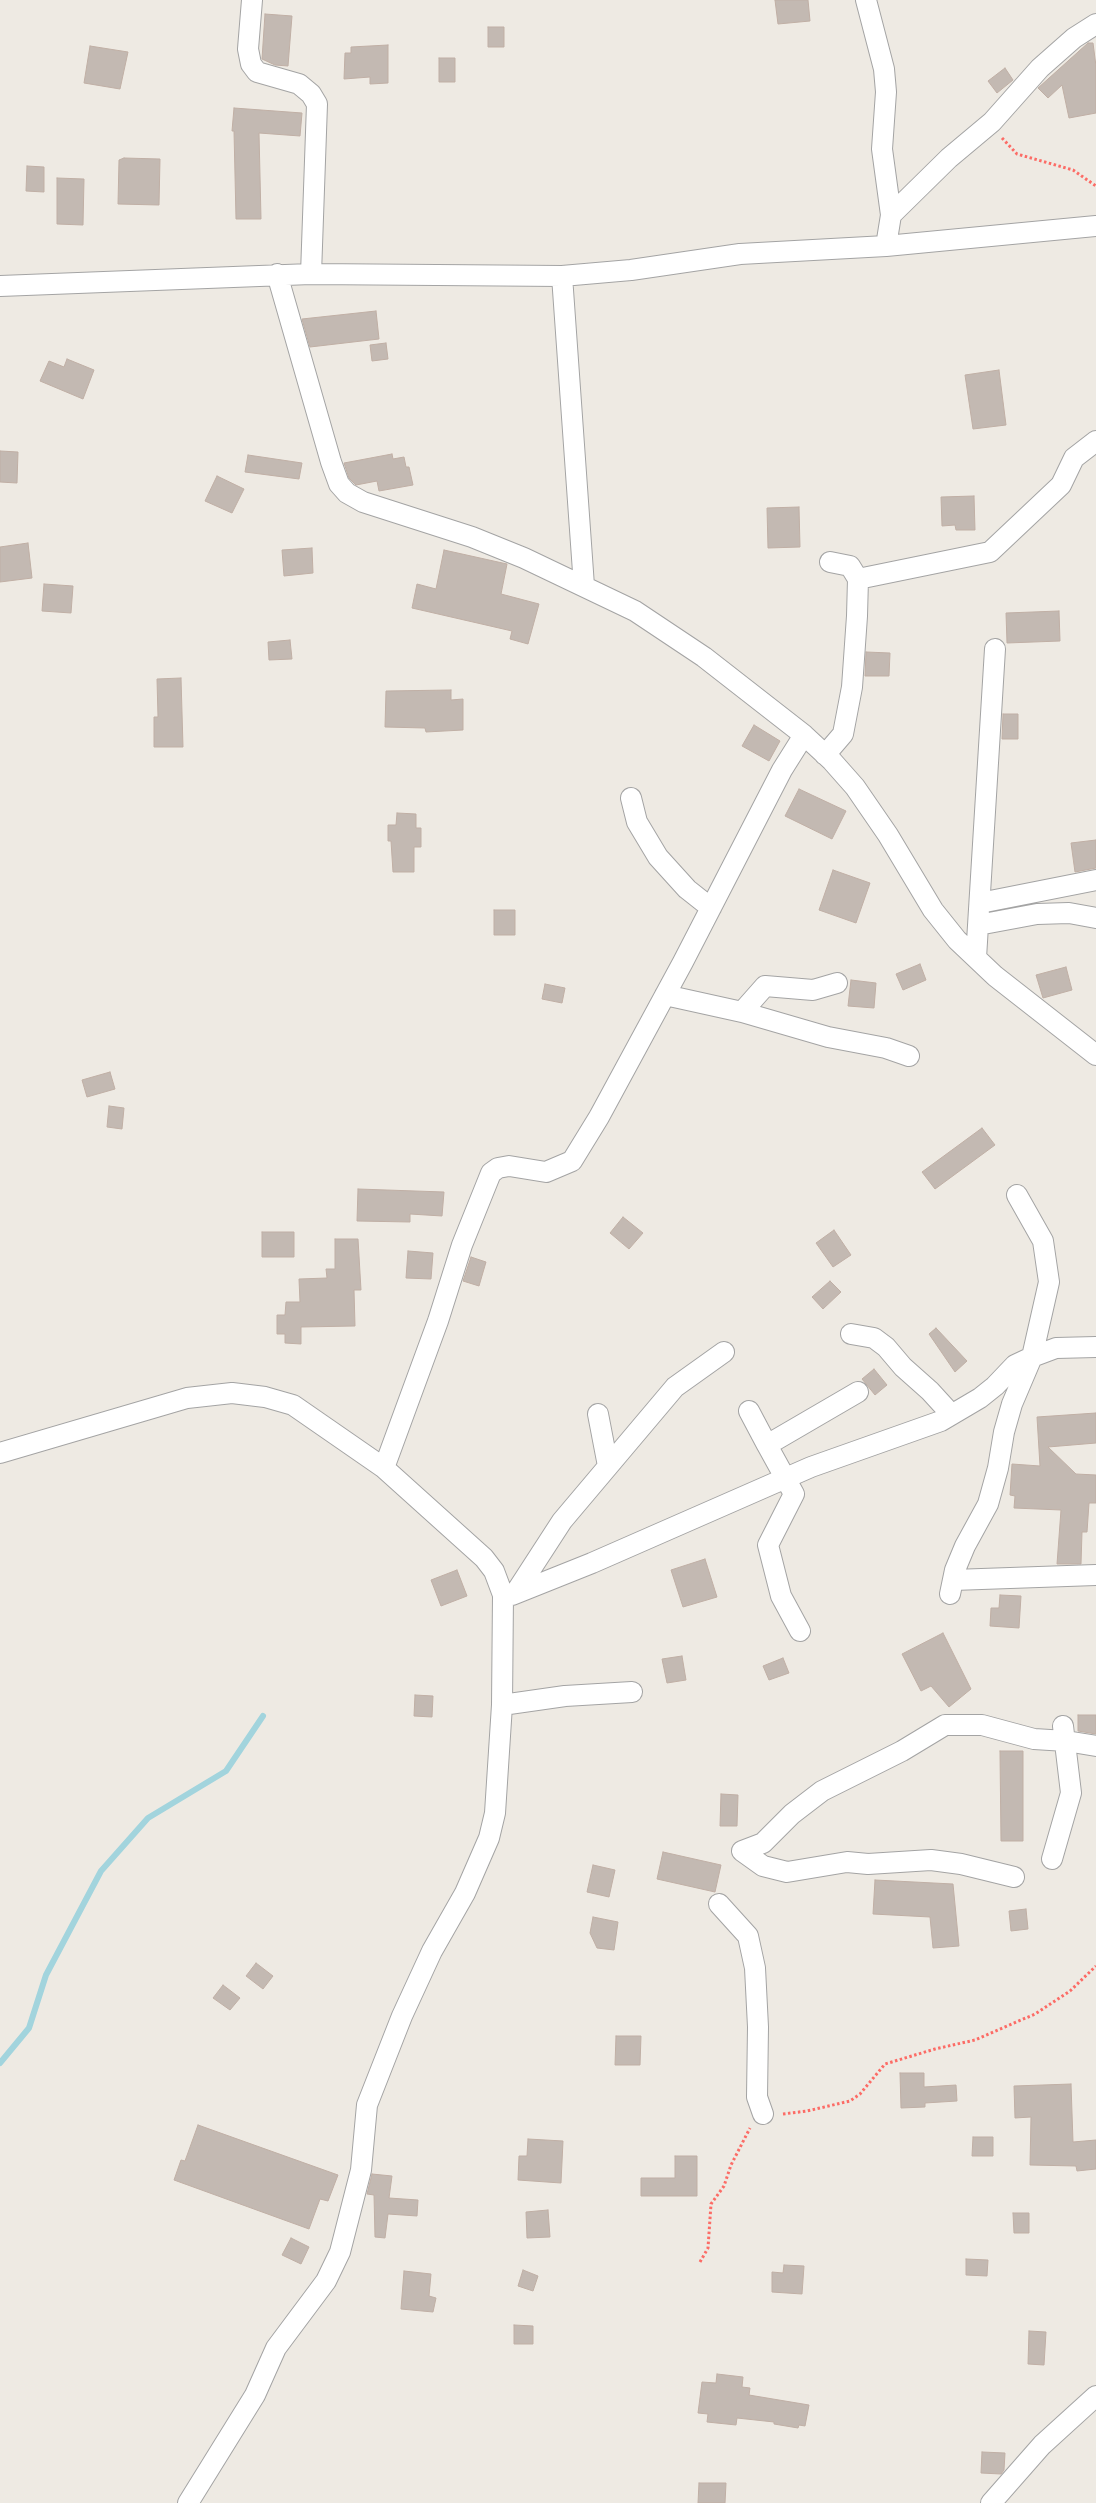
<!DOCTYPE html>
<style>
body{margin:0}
canvas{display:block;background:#eeeae3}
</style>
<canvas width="1096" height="2503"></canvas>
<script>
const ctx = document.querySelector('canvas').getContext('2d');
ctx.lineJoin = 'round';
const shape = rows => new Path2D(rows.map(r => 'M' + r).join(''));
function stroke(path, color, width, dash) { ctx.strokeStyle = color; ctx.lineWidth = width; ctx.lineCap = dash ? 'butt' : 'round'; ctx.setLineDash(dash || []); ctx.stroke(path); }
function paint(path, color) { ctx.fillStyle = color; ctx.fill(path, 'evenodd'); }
stroke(shape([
 [0,2063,29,2028,46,1975,101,1871,148,1818,226,1771,263,1716]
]), '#a2d4dd', 6);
const building = shape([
 [775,0,808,0,810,21,778,24,775,0],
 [265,14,292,16,288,66,275,65,262,59,265,14],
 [488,27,504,27,504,47,488,47,488,27],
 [1088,43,1093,43,1096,66,1096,113,1069,118,1062,85,1048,98,1038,88,1088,43],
 [388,45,388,83,370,84,370,77,344,79,345,53,351,53,351,47,388,45],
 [90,46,128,52,120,89,84,83,90,46],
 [439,58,455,58,455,82,439,82,439,58],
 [1005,68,1013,80,997,93,988,81,1005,68],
 [234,108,302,113,300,136,259,133,261,219,236,219,234,131,232,131,234,108],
 [124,158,160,159,159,205,118,204,119,160,124,158],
 [27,166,44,167,44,192,26,191,27,166],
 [57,178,84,179,83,225,57,224,57,178],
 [376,311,379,339,310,347,302,319,376,311],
 [386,343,388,359,372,361,370,345,386,343],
 [67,359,94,370,83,399,40,381,49,361,64,367,67,359],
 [999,370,1006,425,973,429,965,375,999,370],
 [0,451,18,452,17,483,0,482,0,451],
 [392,454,393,459,404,457,406,467,409,467,413,485,379,491,377,481,356,485,349,478,344,463,392,454],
 [248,455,302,463,299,479,245,472,248,455],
 [217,476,244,489,232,513,205,501,217,476],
 [974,496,975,530,956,530,955,525,942,526,941,497,974,496],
 [799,507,800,547,768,548,767,508,799,507],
 [28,543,32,578,0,582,0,547,28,543],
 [312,548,313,573,284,576,282,550,312,548],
 [444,550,507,564,501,594,539,604,528,644,510,639,512,631,412,608,417,584,436,589,444,550],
 [44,584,73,586,71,613,42,611,44,584],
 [1059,611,1060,641,1007,643,1006,613,1059,611],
 [290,640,292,659,269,660,268,642,290,640],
 [866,652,890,653,889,676,865,676,866,652],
 [181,678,183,747,154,747,154,717,158,717,157,679,181,678],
 [451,690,451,700,463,699,463,730,426,732,425,728,385,727,386,691,451,690],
 [1003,714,1018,714,1018,739,1002,739,1003,714],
 [754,725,780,741,769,761,742,746,754,725],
 [799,789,846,811,832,839,785,816,799,789],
 [397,813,416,814,416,828,421,828,421,847,414,847,414,872,393,872,391,841,388,841,388,825,396,825,397,813],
 [1096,840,1096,868,1075,872,1071,843,1096,840],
 [833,870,870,883,856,923,819,910,833,870],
 [494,910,515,910,515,935,494,935,494,910],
 [920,964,926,980,903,990,896,974,920,964],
 [1066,967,1072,990,1043,998,1036,975,1066,967],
 [851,980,876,983,874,1008,848,1006,851,980],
 [545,984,565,988,562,1003,542,999,545,984],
 [110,1072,115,1089,87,1097,82,1080,110,1072],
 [109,1106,124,1108,122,1129,107,1127,109,1106],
 [982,1128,995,1145,935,1189,922,1172,982,1128],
 [358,1189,444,1192,442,1216,410,1214,410,1222,357,1221,358,1189],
 [623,1217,643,1233,629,1249,610,1233,623,1217],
 [834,1230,851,1255,833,1267,816,1243,834,1230],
 [262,1232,294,1232,294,1257,262,1257,262,1232],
 [335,1239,358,1239,361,1290,354,1290,355,1326,301,1327,301,1344,285,1343,285,1334,277,1334,277,1315,285,1315,286,1302,300,1302,299,1279,327,1278,326,1269,335,1269,335,1239],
 [408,1251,433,1253,431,1279,406,1278,408,1251],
 [471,1257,486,1262,479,1286,463,1281,471,1257],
 [830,1281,841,1292,823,1309,812,1297,830,1281],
 [936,1328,967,1361,955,1372,929,1334,936,1328],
 [874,1369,887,1385,875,1395,862,1379,874,1369],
 [1096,1413,1096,1443,1048,1447,1076,1474,1096,1475,1096,1503,1089,1503,1087,1532,1082,1532,1081,1564,1057,1564,1061,1510,1014,1508,1015,1496,1010,1495,1012,1464,1040,1466,1037,1417,1096,1413],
 [705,1559,717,1597,683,1607,671,1570,705,1559],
 [457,1570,467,1596,441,1606,431,1580,457,1570],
 [1000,1595,1021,1596,1019,1628,990,1626,991,1608,999,1608,1000,1595],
 [943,1633,971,1689,949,1707,931,1686,921,1691,902,1654,943,1633],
 [682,1656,686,1680,667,1683,662,1659,682,1656],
 [783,1658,789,1673,769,1680,763,1666,783,1658],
 [415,1695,433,1696,432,1717,414,1716,415,1695],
 [1078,1715,1096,1715,1096,1734,1078,1731,1078,1715],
 [1000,1751,1023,1751,1023,1841,1001,1841,1000,1751],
 [721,1794,738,1795,737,1826,720,1826,721,1794],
 [663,1852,721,1865,715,1892,657,1879,663,1852],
 [593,1865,615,1870,609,1897,587,1892,593,1865],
 [875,1880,953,1884,959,1946,933,1948,930,1917,873,1914,875,1880],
 [1026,1909,1028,1929,1011,1931,1009,1911,1026,1909],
 [593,1917,618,1922,614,1950,597,1948,590,1933,593,1917],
 [256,1963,273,1976,263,1989,246,1976,256,1963],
 [223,1985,240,1998,230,2010,213,1998,223,1985],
 [616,2036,641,2036,640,2065,615,2065,616,2036],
 [900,2073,924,2073,924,2087,956,2085,957,2101,925,2103,925,2107,901,2108,900,2073],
 [1071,2084,1073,2142,1096,2140,1096,2169,1077,2171,1076,2166,1030,2165,1031,2117,1015,2118,1014,2086,1071,2084],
 [198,2125,338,2175,328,2201,320,2199,309,2229,174,2180,181,2160,185,2161,198,2125],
 [973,2137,993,2137,993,2156,972,2156,973,2137],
 [528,2139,563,2141,561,2183,518,2180,519,2156,527,2156,528,2139],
 [675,2156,697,2156,697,2196,641,2196,641,2178,675,2178,675,2156],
 [372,2174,392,2176,389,2198,418,2200,417,2216,388,2214,385,2238,375,2237,374,2195,367,2194,372,2174],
 [548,2210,550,2237,527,2238,526,2212,548,2210],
 [1013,2213,1029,2213,1029,2233,1014,2233,1013,2213],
 [291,2238,309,2247,301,2264,282,2255,291,2238],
 [966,2259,988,2260,987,2276,966,2275,966,2259],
 [784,2265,804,2266,802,2294,772,2292,772,2272,783,2273,784,2265],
 [523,2270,538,2276,533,2291,518,2286,523,2270],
 [404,2271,431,2274,429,2296,436,2298,433,2312,401,2309,404,2271],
 [514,2325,533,2326,533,2344,514,2344,514,2325],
 [1029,2331,1046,2332,1044,2365,1028,2364,1029,2331],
 [717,2374,743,2377,742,2387,750,2388,749,2395,809,2405,805,2426,799,2425,798,2428,774,2424,774,2422,737,2418,736,2425,707,2422,708,2414,698,2413,702,2382,716,2383,717,2374],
 [982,2452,1005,2453,1004,2470,1001,2474,981,2473,982,2452],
 [699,2483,726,2483,725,2503,698,2503,699,2483]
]);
paint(building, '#c3b9b2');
stroke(building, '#c0afa5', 1);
const minor = shape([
 [252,0,248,49,251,64,257,72,299,84,311,94,317,104,311,274],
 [866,0,884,69,886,92,882,149,891,215,886,246],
 [891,215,949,158,992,122,1040,68,1074,38,1096,24],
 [277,274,331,462,339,484,347,493,363,502,472,537,524,558,635,611,704,657,804,735,832,761,855,787,888,835,933,910,957,940,995,976,1096,1055],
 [562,276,584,586],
 [0,286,311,274,562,276,631,270,740,254,886,246,1096,226],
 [858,579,990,552,1061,485,1074,458,1096,441],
 [825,755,843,734,852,687,857,616,858,579,850,566,830,562],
 [631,798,637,822,658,857,687,889,711,908],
 [980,903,1096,880],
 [978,925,1037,914,1069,913,1096,918],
 [976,958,995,649],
 [665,995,742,1012,765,986,813,990,837,983],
 [742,1012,828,1037,886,1048,909,1056],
 [851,1334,874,1338,886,1347,903,1367,930,1391,951,1414],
 [749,1411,767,1445],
 [598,1414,608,1466],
 [0,1453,187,1398,232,1393,265,1397,293,1405,384,1468,484,1558,494,1571,503,1595,502,1705,495,1813,489,1838,465,1893,432,1951,402,2016,367,2105,361,2170,340,2252,326,2281,276,2348,255,2395,188,2503],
 [384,1468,438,1321,462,1245,491,1173,498,1168,509,1166,546,1172,572,1161,599,1117,683,962,782,770,804,735],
 [953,1580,1096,1575],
 [516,1592,562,1521,675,1387,724,1352],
 [950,1594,955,1570,965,1546,988,1504,998,1468,1004,1432,1012,1404,1032,1357,1049,1282,1043,1241,1017,1195],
 [503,1595,512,1595,592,1563,811,1467,941,1421,980,1398,995,1386,1015,1365,1032,1357,1056,1348,1096,1347],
 [800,1631,781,1596,768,1545,794,1494,767,1445,858,1392],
 [502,1705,565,1696,632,1692],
 [1052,1859,1071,1793,1063,1726],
 [1014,1877,961,1864,931,1860,868,1864,847,1862,787,1872,763,1866,742,1851,763,1843,792,1814,822,1791,902,1751,945,1725,982,1725,1034,1739,1066,1741,1096,1746],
 [719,1904,748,1936,755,1968,758,2027,757,2097,763,2114],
 [991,2503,1042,2445,1096,2396]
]);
stroke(minor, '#a4a4a4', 22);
stroke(shape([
 [1002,138,1017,154,1073,170,1096,186],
 [783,2114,807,2111,850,2101,860,2094,885,2064,935,2049,975,2040,1035,2014,1070,1991,1096,1966],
 [700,2262,708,2248,711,2204,724,2186,731,2165,750,2128]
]), '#fc6c66', 3, [2.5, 2.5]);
stroke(minor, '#fff', 20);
</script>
